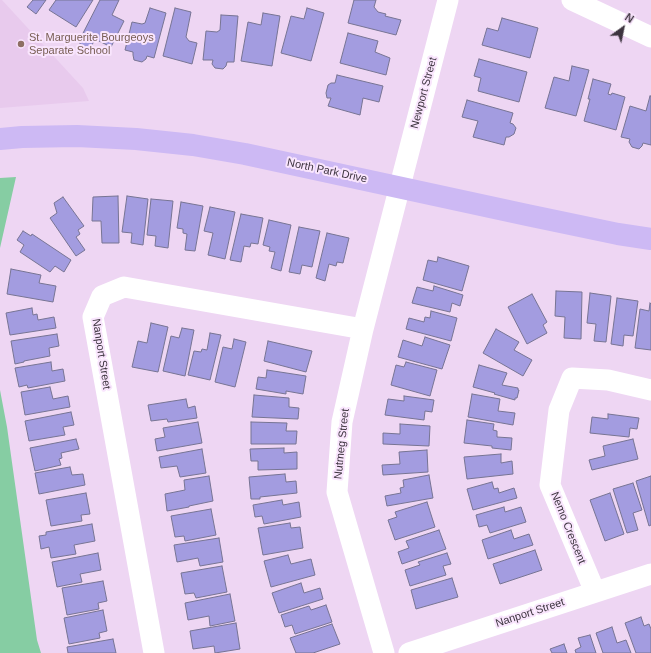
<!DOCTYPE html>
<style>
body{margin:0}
#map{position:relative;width:651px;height:653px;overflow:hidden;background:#eed6f3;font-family:Arial,sans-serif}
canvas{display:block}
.north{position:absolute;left:603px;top:8px;width:40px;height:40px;-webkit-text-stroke:3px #f9e5fd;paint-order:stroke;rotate:33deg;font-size:11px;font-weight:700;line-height:16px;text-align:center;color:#3d343f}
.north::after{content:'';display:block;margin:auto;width:14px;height:18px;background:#3d343f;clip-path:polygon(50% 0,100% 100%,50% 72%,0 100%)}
</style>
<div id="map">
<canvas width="651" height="653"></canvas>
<div class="north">N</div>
</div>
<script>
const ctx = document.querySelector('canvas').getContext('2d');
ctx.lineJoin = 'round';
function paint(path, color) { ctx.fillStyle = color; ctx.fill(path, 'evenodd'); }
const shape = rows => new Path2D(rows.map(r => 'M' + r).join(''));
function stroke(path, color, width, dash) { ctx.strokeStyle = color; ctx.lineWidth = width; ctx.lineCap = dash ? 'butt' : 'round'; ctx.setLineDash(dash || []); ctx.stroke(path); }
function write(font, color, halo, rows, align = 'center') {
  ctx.font = font + ' Arial,sans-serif'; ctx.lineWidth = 4; ctx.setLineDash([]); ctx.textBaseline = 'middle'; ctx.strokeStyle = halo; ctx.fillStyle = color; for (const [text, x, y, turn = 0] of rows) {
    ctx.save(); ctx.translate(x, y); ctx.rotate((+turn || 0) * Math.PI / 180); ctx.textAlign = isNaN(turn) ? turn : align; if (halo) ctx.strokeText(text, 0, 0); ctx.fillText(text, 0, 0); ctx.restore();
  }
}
paint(shape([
 [0,0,2,0,83,88,89,101,0,108]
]), '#e8caed');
paint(shape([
 [16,177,0,248,0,178],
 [0,390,7,427,37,640,41,653,0,653]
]), '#86cda3');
const building = shape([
 [33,0,46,0,36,14,27,7,33,0],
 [56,0,93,0,76,27,49,10,56,0],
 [100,0,119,0,112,15,124,21,111,47,95,39,91,47,86,49,81,46,79,41,100,0],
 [354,0,376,0,374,7,378,12,386,14,385,16,401,20,396,35,348,23,354,0],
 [150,8,166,13,154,58,147,56,146,59,142,62,134,60,133,55,133,52,125,50,132,22,142,24,145,23,150,8],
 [175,8,191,12,186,37,189,41,197,43,192,64,163,56,175,8],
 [307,8,324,13,311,61,281,53,291,16,304,19,307,8],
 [263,13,280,16,272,66,241,61,248,22,261,25,263,13],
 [221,15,238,16,234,62,227,62,226,66,223,69,215,68,212,64,213,60,203,60,206,31,217,32,220,30,221,15],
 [502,18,538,28,530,58,482,45,487,28,498,31,502,18],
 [348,33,378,41,375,52,390,58,386,75,340,63,348,33],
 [479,59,527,72,519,102,478,91,481,78,474,76,479,59],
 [572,66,589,70,576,116,545,108,554,77,569,81,572,66],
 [337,75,383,86,379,102,363,98,360,115,328,106,331,98,327,98,326,93,328,85,331,83,335,83,337,75],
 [593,79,611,84,608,94,611,95,612,93,625,97,616,130,584,121,590,99,588,99,593,79],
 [650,96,651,96,651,145,643,143,642,146,639,149,632,147,629,142,630,139,621,137,630,106,646,111,650,96],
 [467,100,513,113,510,123,513,124,516,128,514,134,509,137,506,137,504,145,473,137,478,121,462,117,467,100],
 [118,196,119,243,102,243,101,221,92,221,93,197,118,196],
 [127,196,148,199,143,245,131,243,132,233,122,232,127,196],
 [63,197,84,226,78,230,80,234,76,237,85,250,76,256,50,218,57,213,54,203,63,197],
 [151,199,173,201,168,248,155,246,156,236,147,235,151,199],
 [181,202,203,206,195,251,185,250,187,234,183,233,183,229,177,228,181,202],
 [210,207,235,212,225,259,208,255,213,233,204,231,210,207],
 [241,214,263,218,258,244,251,243,250,247,244,246,241,262,230,260,241,214],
 [269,220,291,225,281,271,271,268,275,252,269,251,270,247,263,245,269,220],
 [299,227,320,231,312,267,302,265,300,274,289,272,299,227],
 [23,231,31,236,32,234,71,260,64,272,55,266,50,272,20,252,24,245,17,240,23,231],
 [327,233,349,238,343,263,337,262,336,266,329,264,325,281,316,278,327,233],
 [438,257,469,266,462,291,423,280,428,260,437,262,438,257],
 [11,269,41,275,39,283,56,286,53,302,7,294,11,269],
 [434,286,463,295,460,306,452,303,450,312,412,303,417,287,433,291,434,286],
 [556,291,582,292,581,339,564,338,565,317,555,316,556,291],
 [590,293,611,296,606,342,594,341,596,324,587,323,590,293],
 [532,294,547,322,543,325,547,333,527,344,508,307,532,294],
 [617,298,638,301,633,336,624,335,623,346,611,344,617,298],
 [650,303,651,304,651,350,635,348,640,309,649,311,650,303],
 [32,308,33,315,37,314,38,320,54,317,56,328,10,335,6,313,32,308],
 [431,311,457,318,451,341,406,329,409,318,424,322,425,317,430,318,431,311],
 [151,323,168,327,158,372,132,367,138,341,147,343,151,323],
 [182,328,194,330,185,376,163,371,171,336,179,338,182,328],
 [496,329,519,342,514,350,532,360,523,376,483,353,496,329],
 [210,333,221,335,210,380,188,375,194,351,201,352,202,349,207,350,210,333],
 [57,334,59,346,49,348,50,356,24,361,24,362,15,364,11,341,57,334],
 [425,337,450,345,442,369,398,357,403,340,422,346,425,337],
 [234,339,246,342,235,387,215,382,223,347,232,349,234,339],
 [268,341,312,351,306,372,264,361,268,341],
 [51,362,52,371,63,369,65,381,28,388,27,385,19,387,15,368,51,362],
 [406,362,437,370,430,396,391,385,396,365,404,367,406,362],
 [479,365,507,373,502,385,518,388,518,390,519,390,517,398,515,398,515,400,494,394,495,393,473,387,479,365],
 [267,370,306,376,303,394,286,391,286,394,256,389,258,377,266,378,267,370],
 [50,387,53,399,68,396,70,407,25,415,21,392,50,387],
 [472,394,500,399,498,411,515,413,513,425,468,417,472,394],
 [254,395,289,398,289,407,299,408,298,419,252,417,254,395],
 [404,396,434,400,432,412,425,411,424,420,385,415,388,399,404,401,404,396],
 [186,399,188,408,195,406,197,418,168,422,167,419,151,421,148,405,186,399],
 [71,412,74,425,63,427,65,435,29,441,25,421,71,412],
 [608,414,639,418,637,429,630,428,629,437,590,433,592,417,608,419,608,414],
 [467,420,494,424,493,430,497,431,497,437,512,438,511,450,492,448,492,446,464,443,467,420],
 [198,422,202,443,157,451,155,439,165,437,163,428,198,422],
 [251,422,287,423,286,431,297,431,296,444,251,444,251,422],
 [400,424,430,426,429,446,383,444,383,433,400,434,400,424],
 [76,439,79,449,61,453,62,458,59,459,61,465,35,471,30,448,76,439],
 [633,439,638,459,592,470,589,460,605,456,603,446,633,439],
 [284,448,284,453,297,452,297,469,258,470,258,461,251,461,250,449,284,448],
 [202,449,206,473,180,477,177,466,161,468,159,457,202,449],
 [427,450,428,472,383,475,382,465,400,464,399,452,427,450],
 [501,454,501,463,512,461,513,474,467,479,464,457,501,454],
 [70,467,72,475,83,474,85,485,39,494,35,473,70,467],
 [285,474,286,482,296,481,297,493,260,497,260,499,251,499,249,477,285,474],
 [429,475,433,498,387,506,385,496,401,493,400,488,404,487,403,480,429,475],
 [209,476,213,501,189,506,189,507,167,511,165,494,185,490,184,480,209,476],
 [651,476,651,525,649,526,636,481,651,476],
 [492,482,494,489,498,488,499,493,514,488,517,498,473,510,467,489,492,482],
 [633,483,642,510,633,513,638,530,627,533,613,489,633,483],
 [86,493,90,514,81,515,82,521,51,526,46,500,86,493],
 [610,493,624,534,605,541,590,500,610,493],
 [282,500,283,505,299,502,301,517,264,524,262,516,255,517,253,505,282,500],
 [427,502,435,527,395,540,388,520,397,517,395,512,427,502],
 [504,507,505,512,521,507,526,522,490,533,487,525,479,527,476,515,504,507],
 [211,509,216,535,185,541,184,536,175,537,171,516,211,509],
 [290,523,291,528,300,527,303,548,263,555,258,528,290,523],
 [92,524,95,541,74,545,76,554,51,558,49,547,41,549,39,536,46,535,46,532,92,524],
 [439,530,446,549,402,564,398,552,409,548,406,541,439,530],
 [511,530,514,539,529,534,533,545,488,559,482,540,511,530],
 [219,538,223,562,200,566,198,558,177,562,174,545,219,538],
 [535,550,542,570,500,584,493,564,535,550],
 [98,553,101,570,80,574,82,582,57,587,52,562,98,553],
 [447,553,451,564,443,566,446,575,410,586,405,570,420,565,418,562,447,553],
 [288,555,291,564,311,559,315,575,271,587,264,561,288,555],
 [222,566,227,592,196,598,194,593,185,594,181,573,222,566],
 [452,578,458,597,416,609,411,590,452,578],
 [103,581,107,601,98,603,99,609,67,615,62,588,103,581],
 [301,583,304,593,320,588,323,599,279,613,272,593,301,583],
 [230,594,235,621,210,626,209,616,188,620,185,603,230,594],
 [326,605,332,622,295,634,292,625,285,627,281,615,309,606,311,610,326,605],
 [103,610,107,631,99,633,100,638,69,644,64,618,103,610],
 [641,617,644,626,649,624,651,629,651,653,636,653,625,623,641,617],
 [236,623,240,649,215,653,214,646,193,649,190,631,236,623],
 [332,624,340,644,313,653,296,653,290,638,332,624],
 [612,627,617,643,626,640,631,653,603,653,596,633,612,627],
 [590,635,596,653,576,653,575,650,581,647,578,638,590,635],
 [113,639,116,653,68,653,67,647,113,639],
 [564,644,567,653,552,653,550,649,564,644]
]);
paint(building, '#a39ce0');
stroke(building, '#777493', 1);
stroke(shape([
 [572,0,651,37],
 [595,592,550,485,559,410,572,378,608,380,651,390],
 [154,653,93,317,102,296,124,287,363,329],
 [384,653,337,492,342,422,363,329,448,0],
 [409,653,651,574]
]), '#fff', 21);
stroke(shape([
 [0,139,22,137,77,136,136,139,193,145,245,154,527,215,618,234,651,239]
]), '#cdb9f4', 22);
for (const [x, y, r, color] of [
 [21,44,4,"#8d6e63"]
]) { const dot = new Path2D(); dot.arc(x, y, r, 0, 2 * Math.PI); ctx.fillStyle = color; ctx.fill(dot); stroke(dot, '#f9e5fd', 1.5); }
write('11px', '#785e54', '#f9e5fd', [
 ["St. Marguerite Bourgeoys",29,38],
 ["Separate School",29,51]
], 'left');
write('11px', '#3d343f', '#f9e5fd', [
 ["Newport Street",424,93,-75],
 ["North Park Drive",327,171,12],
 ["Nanport Street",101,354,81],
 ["Nutmeg Street",342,444,-84],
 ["Nemo Crescent",568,528,68],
 ["Nanport Street",530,613,-18]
]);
</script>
